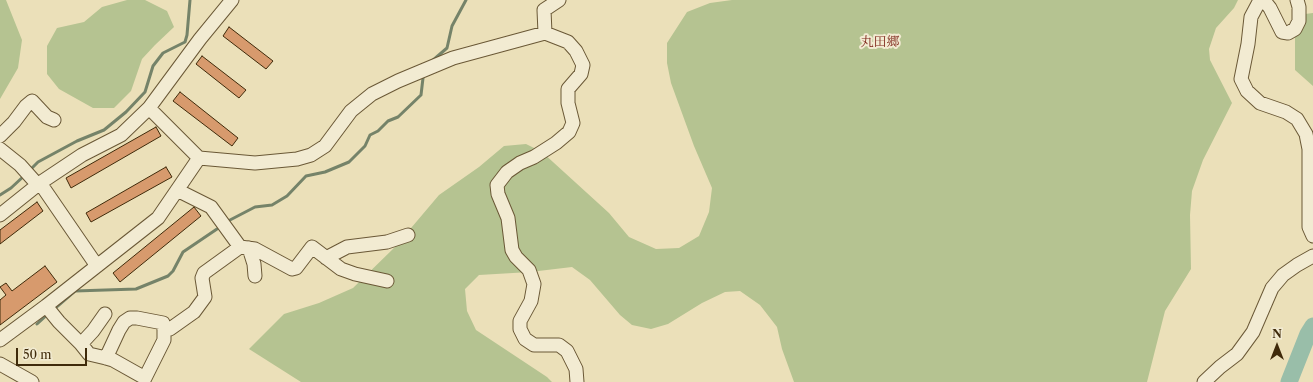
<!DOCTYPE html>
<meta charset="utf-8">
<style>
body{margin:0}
#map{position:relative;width:1313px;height:382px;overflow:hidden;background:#ebe0b9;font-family:"Libre Caslon Text",serif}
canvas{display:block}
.north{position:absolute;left:1257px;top:326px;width:40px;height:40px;-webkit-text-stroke:3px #f2ebd2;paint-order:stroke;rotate:0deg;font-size:11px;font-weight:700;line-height:16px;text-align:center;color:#3f2a0a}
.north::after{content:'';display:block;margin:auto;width:14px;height:18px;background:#3f2a0a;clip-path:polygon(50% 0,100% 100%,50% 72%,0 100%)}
.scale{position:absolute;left:16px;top:348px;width:71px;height:18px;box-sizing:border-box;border:2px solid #3f2a0a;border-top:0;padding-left:5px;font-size:12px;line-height:14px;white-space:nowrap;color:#3f2a0a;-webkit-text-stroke:3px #f2ebd2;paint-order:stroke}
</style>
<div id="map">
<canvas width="1313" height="382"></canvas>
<div class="north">N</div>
<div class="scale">50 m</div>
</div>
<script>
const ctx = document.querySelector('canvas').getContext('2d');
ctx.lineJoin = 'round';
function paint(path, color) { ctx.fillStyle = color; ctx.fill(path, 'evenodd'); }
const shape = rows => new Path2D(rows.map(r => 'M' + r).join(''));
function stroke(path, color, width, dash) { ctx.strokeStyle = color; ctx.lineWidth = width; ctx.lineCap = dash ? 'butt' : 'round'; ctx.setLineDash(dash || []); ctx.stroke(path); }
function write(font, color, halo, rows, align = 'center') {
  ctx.font = font + ' "Libre Caslon Text","Noto Serif JP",serif'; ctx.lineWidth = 4; ctx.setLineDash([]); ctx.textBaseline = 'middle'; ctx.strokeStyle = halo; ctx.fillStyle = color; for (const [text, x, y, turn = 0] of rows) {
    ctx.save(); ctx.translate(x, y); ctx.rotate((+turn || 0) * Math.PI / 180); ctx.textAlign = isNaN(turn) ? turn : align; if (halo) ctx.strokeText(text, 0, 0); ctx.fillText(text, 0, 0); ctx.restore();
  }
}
paint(shape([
 [0,0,6,0,22,40,18,68,0,99],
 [127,0,145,0,167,11,174,27,155,45,142,59,131,91,114,108,93,108,59,89,47,74,47,46,57,28,84,22,102,7],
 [732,0,1238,0,1234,8,1216,28,1209,49,1210,60,1232,103,1203,160,1192,191,1190,215,1191,269,1165,311,1147,382,794,382,782,349,777,327,760,305,740,291,725,292,702,303,668,324,651,329,632,325,620,315,590,280,572,267,530,272,479,275,465,289,467,311,476,330,547,377,552,382,301,382,249,349,284,314,319,303,353,288,395,247,439,195,479,167,504,146,526,144,542,152,609,213,629,237,656,249,679,248,699,236,709,212,712,188,694,146,671,83,667,63,667,43,687,12,710,3],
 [1313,13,1313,86,1295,70,1295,33,1305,14]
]), '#b5c391');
stroke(shape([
 [432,61,447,48,452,26,466,0],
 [29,171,38,162,77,141,104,130,126,112,145,92,153,66,163,53,185,42,187,35,190,0],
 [0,195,11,188,25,175],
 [230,220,255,207,272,205,287,196,306,176,325,172,349,162,365,146,370,135,378,131,388,121,398,117,421,95,423,78],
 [53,310,75,291,136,289,168,276,173,271,183,252,217,229],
 [37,324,49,313]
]), '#758369', 3);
stroke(shape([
 [1289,382,1308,334,1313,326]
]), '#99bea9', 17);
const building = shape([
 [229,27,273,61,266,69,223,36,229,27],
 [202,56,246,90,239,98,196,64,202,56],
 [180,92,238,138,232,146,173,101,180,92],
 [156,127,161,136,71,188,66,178,156,127],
 [166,167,172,177,91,222,86,213,166,167],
 [37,202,43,211,0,244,0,230,37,202],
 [194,207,201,216,120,282,113,273,194,207],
 [45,266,57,282,0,325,0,300,6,295,0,287,6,283,12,291,45,266]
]);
paint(building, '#d79a6d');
stroke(building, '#3f2a0a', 1);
const minor = shape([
 [1297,0,1299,7,1299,21,1295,29,1288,33,1282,32,1270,8,1266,3,1259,2,1251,17,1248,44,1241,79,1247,91,1260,103,1286,112,1297,119,1306,134,1309,149,1309,227,1313,236],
 [545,33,544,10,559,0],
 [149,108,199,158,255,163,297,159,311,155,325,146,351,111,372,94,398,81,453,58,545,33,568,42,576,51,583,65,581,74,568,89,568,103,573,123,569,132,556,143,534,157,520,163,507,172,497,185,498,194,508,218,512,250,516,257,529,270,534,284,531,301,520,321,520,329,525,339,534,345,559,345,567,351,576,369,577,382],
 [0,136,14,122,26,106,32,101,47,117,54,120],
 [0,149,20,165,37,184],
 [40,183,97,266],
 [177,190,211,207,240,247,255,249,292,269,296,268,312,247,341,269,355,274,387,281],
 [0,215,40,183,82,155,121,135,149,108,200,39,232,0],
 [249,248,254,264,255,276],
 [326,258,347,247,387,242,408,235],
 [46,306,59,322,81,344,93,331,105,314],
 [164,330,170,329,194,312,205,297,202,278,204,273,240,247],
 [0,340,46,306,158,218,199,158],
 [81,344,89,354,106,358,113,360,145,378,164,340,164,330,163,323,137,318,130,318,124,322,119,330,106,358],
 [0,364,32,382],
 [1204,382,1220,367,1237,354,1253,332,1272,288,1283,275,1297,265,1313,256]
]);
stroke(minor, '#6a5836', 15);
stroke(minor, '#f2ebd2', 13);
write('13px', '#7a1f14', '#f2ebd2', [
 ["丸田郷",880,42]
]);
</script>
